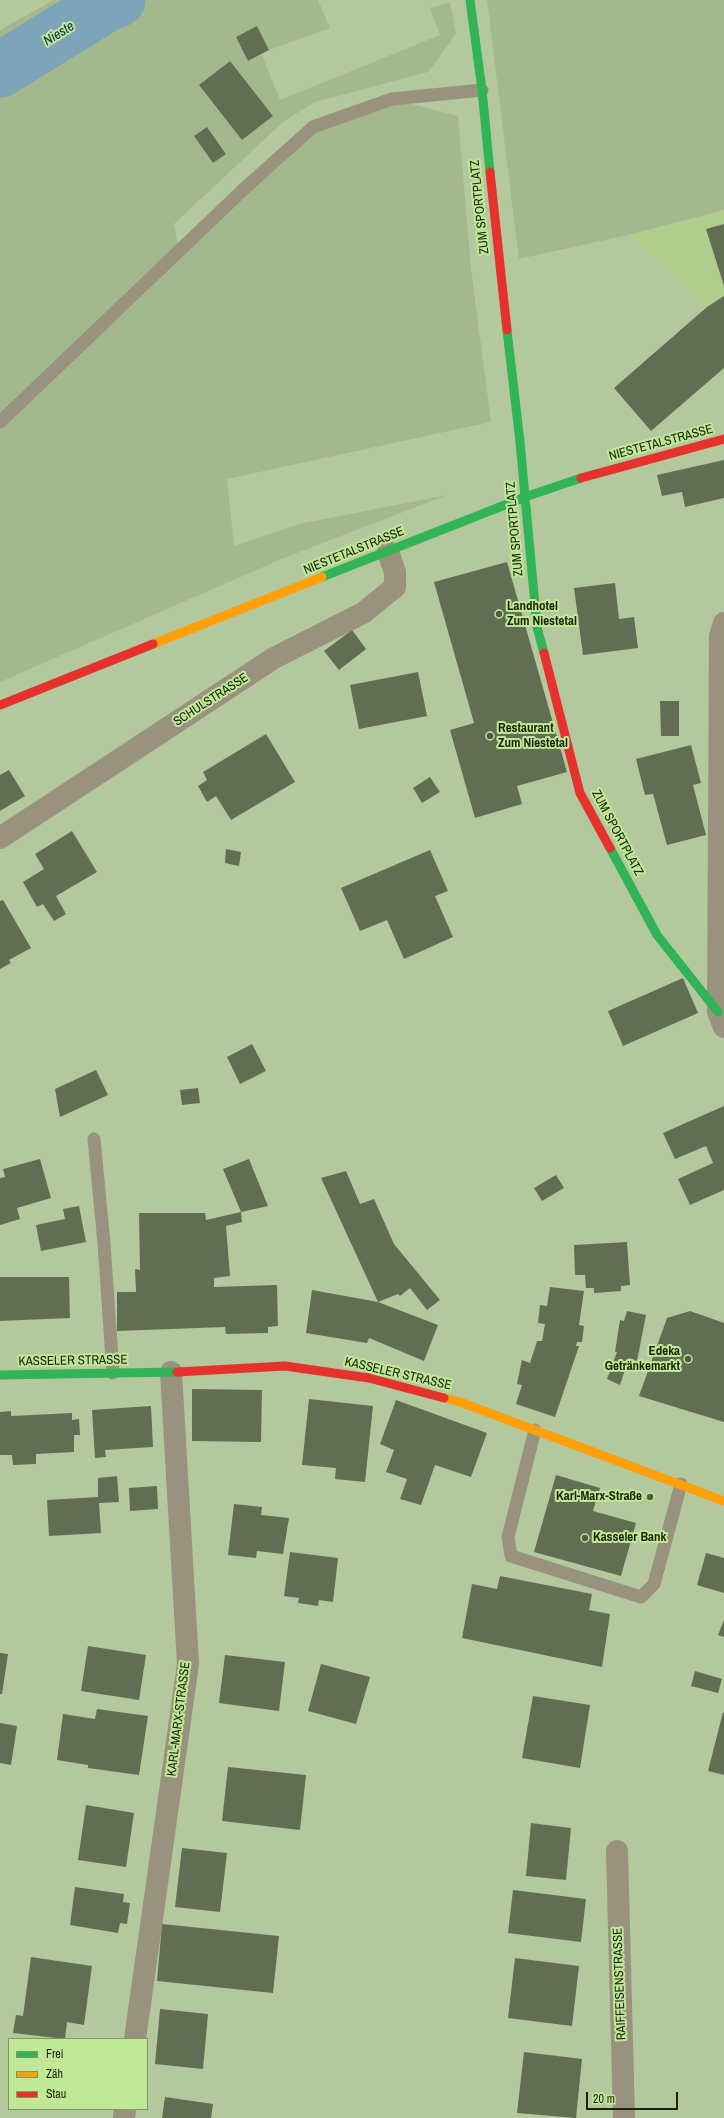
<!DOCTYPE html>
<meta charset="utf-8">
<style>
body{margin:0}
#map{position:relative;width:724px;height:2118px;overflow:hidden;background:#b4c89e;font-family:"Archivo Narrow",sans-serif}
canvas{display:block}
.legend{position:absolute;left:8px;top:2038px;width:140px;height:72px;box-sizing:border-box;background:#c1e799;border:1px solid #7d995e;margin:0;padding:5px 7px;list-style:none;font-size:12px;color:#182506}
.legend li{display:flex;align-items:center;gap:8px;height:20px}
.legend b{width:20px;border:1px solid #7d995e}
.scale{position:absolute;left:586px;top:2092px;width:92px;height:18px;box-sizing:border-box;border:2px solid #182506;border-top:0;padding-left:5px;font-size:12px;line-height:14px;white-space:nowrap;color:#182506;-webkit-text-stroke:3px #c1e799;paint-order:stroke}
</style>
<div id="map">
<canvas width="724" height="2118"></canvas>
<ul class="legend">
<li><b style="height:5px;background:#30b455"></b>Frei</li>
<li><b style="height:5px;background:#ff9f0a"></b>Zäh</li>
<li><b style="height:5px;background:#e5322d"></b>Stau</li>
</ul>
<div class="scale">20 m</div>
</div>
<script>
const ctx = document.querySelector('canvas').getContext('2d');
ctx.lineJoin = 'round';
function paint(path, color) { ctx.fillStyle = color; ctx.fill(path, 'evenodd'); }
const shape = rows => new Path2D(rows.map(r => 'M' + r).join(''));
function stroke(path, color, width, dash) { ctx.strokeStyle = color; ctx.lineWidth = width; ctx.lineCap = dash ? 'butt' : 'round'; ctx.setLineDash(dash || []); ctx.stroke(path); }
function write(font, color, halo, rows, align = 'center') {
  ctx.font = font + ' "Archivo Narrow",sans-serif'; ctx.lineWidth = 4; ctx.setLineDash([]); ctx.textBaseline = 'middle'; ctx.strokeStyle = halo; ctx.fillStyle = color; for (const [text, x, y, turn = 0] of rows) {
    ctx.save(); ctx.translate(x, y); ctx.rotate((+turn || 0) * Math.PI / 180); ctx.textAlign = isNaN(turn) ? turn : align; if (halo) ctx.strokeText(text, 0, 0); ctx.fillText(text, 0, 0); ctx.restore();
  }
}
paint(shape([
 [724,210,724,327,707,307,628,235]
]), '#afce8c');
paint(shape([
 [54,0,318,0,330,28,269,50,257,26,236,37,248,61,262,55,280,100,440,35,430,8,450,2,456,34,428,72,315,102,283,122,174,224,179,250,313,127,392,99,458,116,471,269,491,422,227,479,234,546,299,524,447,495,284,558,0,682,0,30],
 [230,61,273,116,242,140,199,85],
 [207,127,226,153,213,163,194,136],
 [487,0,724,0,724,210,628,235,519,259]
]), '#a4b88e');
stroke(shape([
 [0,70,107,4,118,0]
]), '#7da4b9', 55);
paint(shape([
 [257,26,269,50,248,61,236,37],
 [230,61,273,116,242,140,199,85],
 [207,127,226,154,213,163,194,136],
 [724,224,724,286,706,229],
 [724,296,724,368,651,431,614,388,707,307],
 [724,460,724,498,685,507,682,492,662,496,657,475],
 [507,562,567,772,517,786,522,804,475,818,450,730,474,723,434,582],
 [615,583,619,619,634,617,638,648,583,655,574,588],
 [352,630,366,649,339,670,324,651],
 [418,672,427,716,359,729,350,685],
 [660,701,679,701,679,736,661,736],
 [266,734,295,782,231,820,216,796,207,802,198,786,207,780,203,772],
 [691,745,701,783,693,785,706,835,667,845,653,794,645,795,636,759],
 [9,770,25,796,0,811,0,775],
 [430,777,440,792,422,803,413,788],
 [72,831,97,872,56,896,66,914,54,921,43,904,37,907,23,882,44,869,35,854],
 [226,849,241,852,239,866,225,863],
 [430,850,448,891,435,896,453,937,404,959,387,920,360,931,341,888],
 [3,900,31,948,9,960,11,963,0,969,0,901],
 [683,978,698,1013,623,1046,608,1011],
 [252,1044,266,1071,240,1084,227,1057],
 [96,1070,108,1095,60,1117,55,1089],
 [198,1088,200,1103,182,1105,180,1090],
 [724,1106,724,1190,690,1205,678,1179,713,1163,706,1146,675,1159,663,1133],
 [40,1159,51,1198,17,1208,20,1219,0,1225,0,1178,5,1177,3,1169],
 [249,1159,268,1206,241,1212,223,1169],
 [346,1171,360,1204,374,1199,394,1244,440,1300,427,1310,410,1288,400,1296,398,1294,378,1302,321,1178],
 [556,1175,564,1188,542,1201,534,1188],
 [79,1206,86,1242,41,1251,36,1225,65,1219,63,1209],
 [241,1212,242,1222,226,1226,230,1276,214,1278,214,1287,277,1285,278,1326,268,1327,268,1333,226,1334,225,1327,117,1331,117,1292,136,1292,135,1269,140,1270,139,1213,205,1213,206,1220],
 [627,1242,630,1285,621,1286,621,1291,594,1293,594,1288,586,1288,585,1275,575,1275,574,1245],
 [0,1277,69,1277,70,1318,0,1321],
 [550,1287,584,1291,579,1325,584,1326,582,1342,577,1342,576,1346,579,1346,555,1417,516,1404,522,1385,517,1384,522,1360,530,1363,537,1341,542,1341,545,1324,538,1323,540,1305,547,1306],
 [312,1290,378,1302,438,1325,424,1361,369,1338,367,1343,306,1333],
 [627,1311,646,1315,637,1361,629,1358,620,1385,607,1379,617,1352,615,1352,620,1320,624,1321],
 [690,1311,724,1323,724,1422,639,1396,667,1318],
 [192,1389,262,1390,261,1442,192,1441],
 [309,1399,373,1406,365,1482,335,1479,336,1468,302,1465],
 [396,1400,487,1433,471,1477,435,1465,421,1505,400,1499,407,1479,386,1472,394,1450,380,1444],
 [151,1406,153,1447,105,1450,106,1457,95,1458,92,1410],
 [11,1411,11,1416,72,1413,72,1420,79,1419,80,1435,74,1435,74,1452,36,1454,36,1464,13,1465,12,1455,0,1455,0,1412],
 [556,1475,600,1488,593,1511,636,1523,621,1576,534,1552],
 [117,1476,119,1502,99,1503,101,1533,49,1536,47,1500,98,1497,98,1478],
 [157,1486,158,1509,130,1511,129,1488],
 [234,1504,262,1507,261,1515,289,1518,283,1554,257,1551,256,1558,228,1555],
 [290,1552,338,1558,333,1602,319,1600,318,1606,298,1603,299,1598,284,1596],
 [706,1553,724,1558,724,1593,697,1585],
 [500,1576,592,1594,589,1610,610,1614,602,1667,462,1638,472,1584,497,1589],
 [724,1620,724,1637,718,1635],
 [88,1646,146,1655,139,1700,81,1691],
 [0,1653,8,1654,2,1694,0,1694],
 [225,1655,285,1662,279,1711,219,1703],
 [321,1664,370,1677,356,1724,308,1711],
 [695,1671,722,1679,718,1693,691,1686],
 [533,1696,590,1705,580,1768,522,1758],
 [97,1709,148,1716,139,1775,88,1768,88,1765,57,1760,63,1714,95,1719],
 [723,1712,724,1713,724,1775,708,1771],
 [0,1723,17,1726,11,1765,0,1763],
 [228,1767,306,1775,300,1830,222,1821],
 [86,1805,134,1813,126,1867,78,1860],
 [531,1823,571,1828,566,1880,526,1876],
 [182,1848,227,1853,220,1912,175,1907],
 [75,1887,124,1894,123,1902,130,1903,127,1924,120,1923,118,1933,70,1925],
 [513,1890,586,1899,581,1942,508,1933],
 [162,1924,279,1936,273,1993,157,1981],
 [31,1957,92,1966,84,2025,67,2022,65,2039,13,2033,16,2015,23,2016],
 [515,1958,579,1966,572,2026,508,2018],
 [160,2009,208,2014,203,2069,155,2064],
 [524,2052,582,2059,576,2118,517,2113],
 [165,2097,213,2104,211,2118,162,2118]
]), '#626e54');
stroke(shape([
 [0,422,246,187,313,127,392,99,482,90],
 [94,1139,104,1243,113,1373],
 [535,1430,508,1537,511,1556,641,1597,654,1584,681,1484]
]), '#99927f', 13);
stroke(shape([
 [724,623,720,636,718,1012,724,1027],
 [0,838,274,658,363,613,395,587,395,572,388,552],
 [617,1851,624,2118],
 [135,2039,188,1664,171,1372],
 [124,2118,125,2109]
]), '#99927f', 22);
stroke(shape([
 [470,0,482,90,490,172],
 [507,330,520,442,537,627,544,653],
 [322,577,525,497,581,478],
 [610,848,657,935,718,1012],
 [0,1375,177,1372]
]), '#30b455', 9);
stroke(shape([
 [153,644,322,577],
 [444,1398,460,1402,724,1501]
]), '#ff9f0a', 9);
stroke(shape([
 [490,172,507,330],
 [581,478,724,439],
 [544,653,580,793,610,848],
 [0,705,153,644],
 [177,1372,285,1366,369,1378,444,1398]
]), '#e5322d', 9);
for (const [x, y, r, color] of [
 [499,614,4,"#4f5e3b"],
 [490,736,4,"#4f5e3b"],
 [688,1359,4,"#4f5e3b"],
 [650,1497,4,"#4f5e3b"],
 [585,1538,4,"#4f5e3b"]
]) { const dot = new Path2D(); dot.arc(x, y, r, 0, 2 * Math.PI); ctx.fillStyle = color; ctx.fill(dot); stroke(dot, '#c1e799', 1.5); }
write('13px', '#182506', '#c1e799', [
 ["ZUM SPORTPLATZ",480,207,-96],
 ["NIESTETALSTRASSE",661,443,-15],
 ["ZUM SPORTPLATZ",515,529,-95],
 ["NIESTETALSTRASSE",354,551,-22],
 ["SCHULSTRASSE",211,700,-33],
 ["ZUM SPORTPLATZ",617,833,62],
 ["KASSELER STRASSE",73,1361,-1],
 ["KASSELER STRASSE",398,1374,13],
 ["KARL-MARX-STRASSE",179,1719,-83],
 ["RAIFFEISENSTRASSE",620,1984,-92]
]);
write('bold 13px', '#182506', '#c1e799', [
 ["Landhotel",507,607],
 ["Zum Niestetal",507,622],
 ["Restaurant",498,729],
 ["Zum Niestetal",498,744],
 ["Edeka",680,1352,"right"],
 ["Getränkemarkt",680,1367,"right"],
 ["Karl-Marx-Straße",642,1497,"right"],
 ["Kasseler Bank",593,1538]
], 'left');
write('italic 14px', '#092e4d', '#c1e799', [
 ["Nieste",59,34,-32]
]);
</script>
